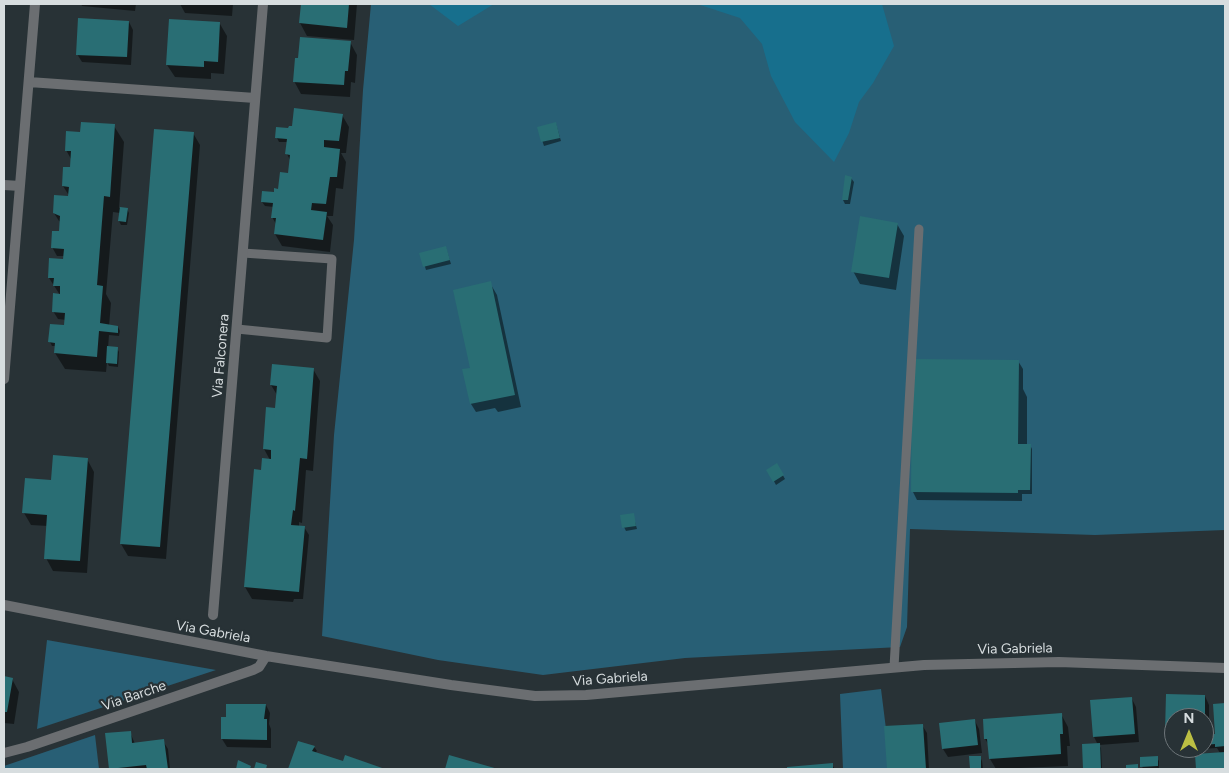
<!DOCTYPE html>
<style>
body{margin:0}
#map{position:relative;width:1229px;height:773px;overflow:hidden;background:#283236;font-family:Figtree,sans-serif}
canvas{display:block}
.frame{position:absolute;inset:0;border:5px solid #d7dddf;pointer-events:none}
.north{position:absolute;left:1164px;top:708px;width:50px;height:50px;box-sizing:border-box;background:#283236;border:1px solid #6e767a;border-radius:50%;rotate:0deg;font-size:14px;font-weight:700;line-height:20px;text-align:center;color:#d7dddf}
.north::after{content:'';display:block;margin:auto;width:18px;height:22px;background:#bcbf43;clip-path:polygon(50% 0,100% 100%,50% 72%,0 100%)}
</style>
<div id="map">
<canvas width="1229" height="773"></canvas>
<div class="frame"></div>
<div class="north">N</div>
</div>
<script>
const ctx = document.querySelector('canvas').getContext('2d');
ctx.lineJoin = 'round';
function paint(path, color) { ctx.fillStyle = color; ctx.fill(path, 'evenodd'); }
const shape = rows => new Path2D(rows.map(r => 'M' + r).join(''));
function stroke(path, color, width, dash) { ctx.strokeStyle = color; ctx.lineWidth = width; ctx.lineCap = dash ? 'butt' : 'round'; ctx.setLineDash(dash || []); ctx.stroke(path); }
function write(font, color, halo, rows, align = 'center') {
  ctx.font = font + ' Figtree,sans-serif'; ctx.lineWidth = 4.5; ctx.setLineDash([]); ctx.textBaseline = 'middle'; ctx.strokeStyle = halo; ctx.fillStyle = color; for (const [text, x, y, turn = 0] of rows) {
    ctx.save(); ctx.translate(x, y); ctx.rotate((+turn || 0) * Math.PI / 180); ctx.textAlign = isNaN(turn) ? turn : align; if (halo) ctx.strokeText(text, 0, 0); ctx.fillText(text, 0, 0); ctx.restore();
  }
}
paint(shape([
 [371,4,1225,4,1225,530,1095,535,910,529,907,627,900,647,685,658,543,675,438,660,322,636,334,435,354,240,363,90],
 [47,640,216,670,37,729],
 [881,689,891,769,843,769,840,694],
 [95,735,99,769,4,769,4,766]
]), '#285f75');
paint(shape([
 [429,4,494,4,458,26],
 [697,4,882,4,894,46,873,83,859,102,849,133,834,162,795,122,771,76,762,44,740,18]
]), '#176f8d');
paint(shape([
 [81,4,136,4,135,11,82,6],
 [180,4,233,4,232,16,185,13],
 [302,4,357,4,354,40,307,36,300,23],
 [129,22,133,30,131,65,82,62,77,54],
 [220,24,227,36,224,74,211,73,211,79,175,77,167,65],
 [350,42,357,55,355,83,351,82,350,97,301,94,294,81],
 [342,115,349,127,346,153,341,153,346,162,343,189,336,188,333,216,327,216,333,225,330,252,282,246,275,234,276,224,272,217,274,207,265,206,262,202,279,190,289,174,290,160,287,154,288,142,279,142,277,138,288,129],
 [556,124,561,141,544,146,538,128],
 [114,126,124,142,119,208,127,209,129,213,127,225,121,225,119,221,120,213,113,212,106,294,111,303,109,326,118,327,120,331,119,336,109,335,108,348,117,348,119,352,118,367,109,366,107,362,106,372,65,369,55,353,56,346,52,346,50,342,65,326,66,320,58,319,53,311,60,295,49,278,65,256,57,256,52,247,60,233,61,222,59,221,54,213,69,197,70,195,68,194,63,186,64,168,71,169,71,159,66,150,81,134],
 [193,133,200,145,166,559,128,556,121,544],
 [851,178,854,182,850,204,845,204,843,200],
 [897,224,904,236,896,290,860,284,853,271],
 [446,248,451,264,426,270,421,254],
 [490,283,497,295,521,407,498,412,495,408,476,412,471,404,471,369],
 [1018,361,1023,369,1023,389,1027,397,1027,445,1030,445,1032,449,1032,494,1022,494,1022,501,917,500,913,492],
 [313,369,320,381,313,471,306,470,302,523,299,522,299,527,304,527,309,535,303,599,294,599,293,602,252,599,245,587,262,471,270,460,264,449,267,408,276,409,277,395,271,385],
 [87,459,94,472,87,573,53,571,46,558,48,526,31,525,24,513,52,481],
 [777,465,785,479,776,485,768,470],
 [633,515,637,529,626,531,624,527],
 [4,678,12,679,19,692,14,724,4,723],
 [1167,695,1205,696,1209,705,1209,736,1216,736,1214,705,1225,704,1225,769,1198,769,1197,755,1220,753,1217,748,1201,749,1200,748,1204,748,1204,718,1174,718,1174,740,1171,740,1166,732],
 [1132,699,1136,707,1139,742,1099,745,1101,748,1102,769,1084,769,1084,745,1098,745,1094,737],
 [266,705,270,713,269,724,271,729,271,748,227,747,222,739,222,718,227,718],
 [1061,714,1068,727,1070,746,1067,746,1068,766,996,769,990,759,989,745,985,739,984,720],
 [975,721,979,729,982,753,948,757,943,749],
 [922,725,927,733,929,769,888,769,885,727],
 [130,732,135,744,163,741,168,749,170,769,110,769],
 [298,742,315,748,317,751,315,753,346,764,346,756,383,769,290,769],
 [971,757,980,757,982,761,983,769,971,769],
 [1157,758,1159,761,1159,769,1143,769,1142,766],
 [832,765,835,769,788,769,788,768]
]), '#0007');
paint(shape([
 [301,4,349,4,347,28,299,23],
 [78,18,129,21,127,57,76,55],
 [169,19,220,22,218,62,204,61,204,67,166,65],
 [300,37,351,41,348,71,345,71,344,85,293,82,295,58,298,58],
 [294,108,343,114,339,141,324,140,324,147,340,149,337,177,330,177,326,204,312,203,311,210,327,212,323,240,274,234,276,218,271,218,273,203,261,202,262,191,274,192,274,188,278,189,280,172,288,173,290,155,285,154,287,139,275,138,276,127,288,128,289,126,292,126],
 [81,122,115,124,110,197,104,196,97,285,103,286,100,323,118,326,118,333,99,331,97,357,54,353,55,343,48,342,50,324,64,325,65,313,52,312,53,293,60,294,60,286,53,286,54,278,48,278,49,258,63,259,64,249,51,248,52,231,59,231,60,216,53,213,54,195,68,196,69,187,62,186,63,167,70,167,71,151,65,151,66,131,80,132],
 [556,122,560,138,541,142,537,127],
 [154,129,194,132,160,547,120,544],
 [845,175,852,177,848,200,842,200],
 [120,207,128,208,126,222,118,221],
 [860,216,898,223,889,278,851,272],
 [446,246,450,260,423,267,419,253],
 [491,281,515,395,470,404,462,369,470,368,453,290],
 [107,346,118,347,117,364,106,363],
 [912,359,1019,360,1018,444,1031,444,1030,490,1018,490,1018,493,911,492],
 [272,364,314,368,307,459,300,458,295,511,293,510,291,525,305,526,299,592,244,587,254,469,261,470,262,458,271,459,271,450,263,449,266,407,275,408,277,386,270,385],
 [53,455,88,458,80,561,44,559,47,515,22,513,25,478,51,480],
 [777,463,784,475,773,482,766,470],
 [634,513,636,526,622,528,620,515],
 [4,676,13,678,7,712,4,712],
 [1166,694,1205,695,1205,718,1174,718,1174,732,1165,732],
 [1132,697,1135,734,1093,737,1090,700],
 [1225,703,1225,746,1215,747,1215,744,1204,745,1204,735,1215,734,1213,704],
 [226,704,266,704,264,719,267,719,267,740,221,739,221,717,226,717],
 [1062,713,1063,734,1060,734,1061,754,989,759,987,739,984,739,983,719],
 [975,719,978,745,942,749,939,723],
 [923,724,926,769,887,769,884,726],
 [131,731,132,743,164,739,168,769,147,769,146,765,109,769,105,733],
 [298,741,315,746,312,751,343,761,345,755,385,769,288,769],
 [1100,743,1101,769,1083,769,1082,744],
 [1225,752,1225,769,1196,769,1195,754],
 [449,755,498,769,445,769],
 [969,756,981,756,981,769,970,769],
 [1158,756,1158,766,1140,767,1140,757],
 [238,760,251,766,250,769,236,769],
 [256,762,267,765,266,769,254,769],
 [833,763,833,769,787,769,787,767],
 [1138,764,1138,769,1126,769,1126,765]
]), '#296e74');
stroke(shape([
 [237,329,327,338,332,259,243,253],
 [894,667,919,229]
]), '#6b6e71', 9);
stroke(shape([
 [29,82,255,98],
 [4,185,20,186],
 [4,379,35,4],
 [4,605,266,656,451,685,535,696,586,695,924,665,1059,662,1225,668],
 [213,615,263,4],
 [4,753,27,747,253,670,259,667,266,656]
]), '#6b6e71', 10);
write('14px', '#d7dddf', '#283236', [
 ["Via Falconera",221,356,-85],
 ["Via Gabriela",213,632,10],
 ["Via Gabriela",1015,649,-1],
 ["Via Gabriela",610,679,-4],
 ["Via Barche",134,696,-19]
]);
</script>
